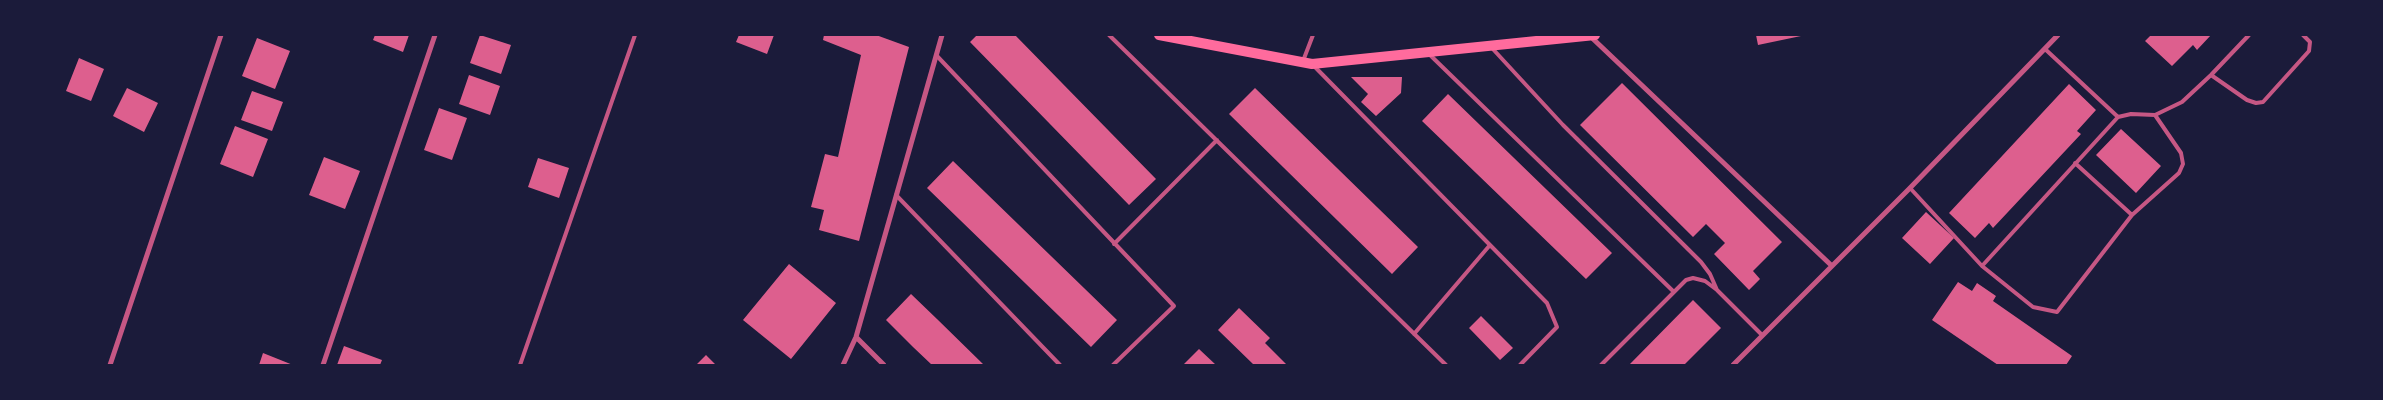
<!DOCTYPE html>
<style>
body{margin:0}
#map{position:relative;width:2383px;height:400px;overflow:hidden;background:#1b1b3a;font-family:"Open Sans",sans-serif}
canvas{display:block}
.frame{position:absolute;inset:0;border:36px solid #1b1b3a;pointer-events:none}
</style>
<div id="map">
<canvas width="2383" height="400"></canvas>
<div class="frame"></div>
</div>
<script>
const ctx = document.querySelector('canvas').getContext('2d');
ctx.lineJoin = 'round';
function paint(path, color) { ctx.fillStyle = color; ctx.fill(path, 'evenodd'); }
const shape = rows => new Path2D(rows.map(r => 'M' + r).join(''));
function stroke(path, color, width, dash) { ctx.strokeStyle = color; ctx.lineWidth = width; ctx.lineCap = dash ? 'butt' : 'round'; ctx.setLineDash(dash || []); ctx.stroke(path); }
paint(shape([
 [375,35,409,35,403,52,373,40],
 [480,35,511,45,501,74,470,63],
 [739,35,774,35,767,54,736,42],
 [824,35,876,35,909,47,859,241,819,230,824,210,811,207,825,154,838,157,861,55,823,40],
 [977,35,1015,35,1156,179,1129,205,970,42],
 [1756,35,1801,35,1801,36,1758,45],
 [2151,35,2211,35,2197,50,2193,45,2172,66,2145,41],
 [257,38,290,51,275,89,242,76],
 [79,58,104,69,91,101,66,91],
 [469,75,500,86,490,115,459,104],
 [1351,77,1402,77,1401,93,1376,116,1361,102,1368,94],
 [1622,83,1782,242,1753,271,1760,279,1749,290,1714,254,1725,243,1706,224,1693,237,1580,125],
 [2069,84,2096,110,2077,131,2081,134,1993,228,1989,223,1975,238,1949,213],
 [127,88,158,103,144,132,113,116],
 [1255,88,1418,247,1392,274,1229,114],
 [252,91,283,102,272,131,241,120],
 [1448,94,1612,253,1586,279,1422,121],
 [439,108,467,118,452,160,424,150],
 [235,126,268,139,253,177,220,164],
 [2121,129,2161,166,2136,193,2096,155],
 [324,157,360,171,345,209,309,195],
 [538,158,569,168,559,198,528,187],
 [953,161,1117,320,1091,347,927,188],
 [1926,212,1954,238,1930,264,1902,238],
 [789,264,836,303,791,359,743,320],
 [1958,282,1972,291,1977,283,1996,296,1993,301,2072,356,2066,365,1998,365,1932,320],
 [911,294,937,319,984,365,932,365,913,347,886,320],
 [1693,300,1721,328,1684,365,1629,365],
 [1239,308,1270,338,1265,343,1287,365,1254,365,1218,330],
 [1481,316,1513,348,1500,360,1469,328],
 [344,346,382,360,380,365,337,365],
 [1199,349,1216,365,1183,365],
 [263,353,293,365,259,365],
 [706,355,716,365,696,365]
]), '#dd5f8e');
stroke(shape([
 [1109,35,1446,365],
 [1491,47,1563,125,1701,262,1710,274,1717,290],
 [1429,54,1674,292],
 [937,56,1174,306,1113,365],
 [1303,61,1313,35],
 [1314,66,1547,303,1557,327,1520,365],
 [2211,75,2247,100,2256,103,2263,102,2309,51,2310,42,2303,35],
 [2118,117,2131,114,2155,115,2182,102,2211,75,2249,35],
 [1910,188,1982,266,2033,307,2057,312,2132,215,2075,163],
 [896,195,1060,365],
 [2132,215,2179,173,2183,164,2181,153,2155,115],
 [1114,244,1217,140],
 [1982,266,2118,117,2045,49],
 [1414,334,1490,245],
 [520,365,635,35],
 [1601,365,1686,280,1693,278,1705,281,1717,290,1762,335]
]), '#c65784', 4);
stroke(shape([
 [1590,36,1832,266,1910,188,2058,35],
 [856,337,884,365],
 [110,365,221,35],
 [323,365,435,35],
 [843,365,856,337,942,35],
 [1733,365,1832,266]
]), '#c65784', 5);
stroke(shape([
 [1159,35,1312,64,1595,35]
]), '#ff6b9d', 10);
</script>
